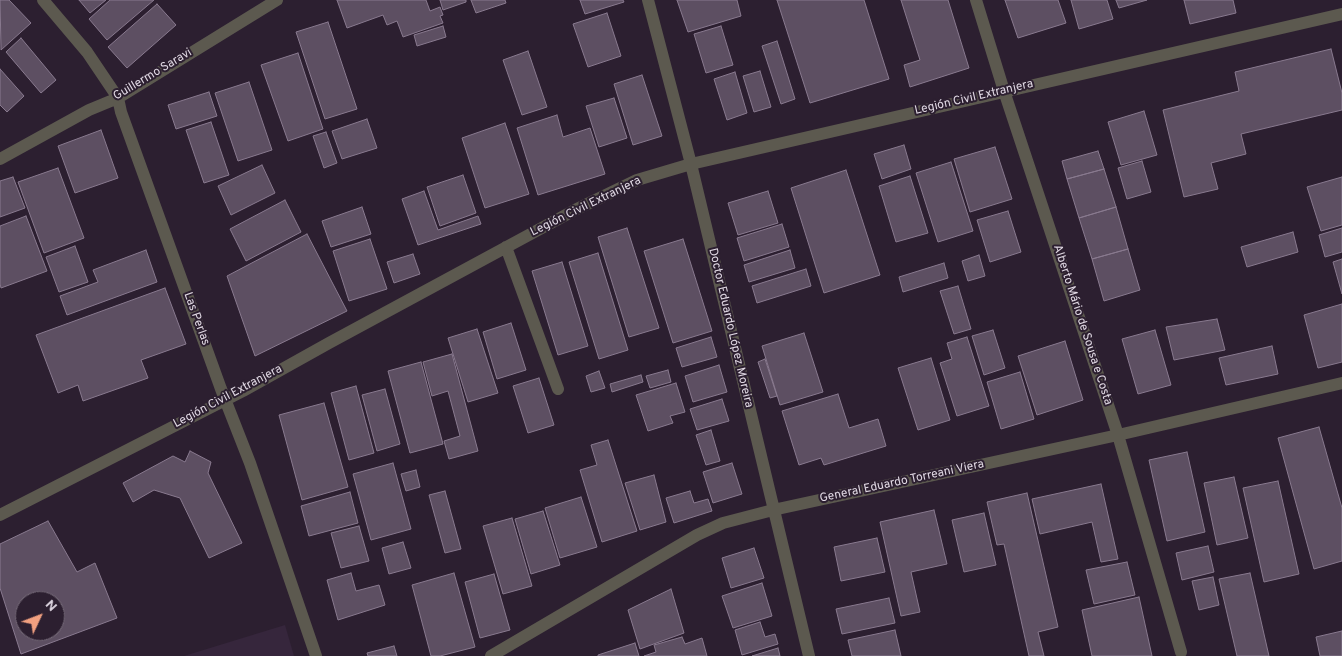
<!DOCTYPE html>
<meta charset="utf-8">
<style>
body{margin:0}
#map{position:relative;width:1342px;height:656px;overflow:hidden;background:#2c1f30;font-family:Overpass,sans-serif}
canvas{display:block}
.north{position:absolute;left:15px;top:591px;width:50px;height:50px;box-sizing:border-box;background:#2c1f30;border:1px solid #756a78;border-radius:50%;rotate:47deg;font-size:14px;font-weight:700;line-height:20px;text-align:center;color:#e2dae5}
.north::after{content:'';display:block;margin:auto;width:18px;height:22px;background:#f2a080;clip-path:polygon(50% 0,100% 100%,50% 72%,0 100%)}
</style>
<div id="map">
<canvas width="1342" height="656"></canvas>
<div class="north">N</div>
</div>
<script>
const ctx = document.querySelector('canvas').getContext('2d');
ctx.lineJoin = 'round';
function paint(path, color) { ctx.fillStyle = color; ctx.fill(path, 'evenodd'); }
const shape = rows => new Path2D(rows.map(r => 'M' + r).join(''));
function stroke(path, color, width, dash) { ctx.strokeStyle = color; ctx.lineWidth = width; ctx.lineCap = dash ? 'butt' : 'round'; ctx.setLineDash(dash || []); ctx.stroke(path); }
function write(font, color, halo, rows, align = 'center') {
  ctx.font = font + ' Overpass,sans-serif'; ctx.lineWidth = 4; ctx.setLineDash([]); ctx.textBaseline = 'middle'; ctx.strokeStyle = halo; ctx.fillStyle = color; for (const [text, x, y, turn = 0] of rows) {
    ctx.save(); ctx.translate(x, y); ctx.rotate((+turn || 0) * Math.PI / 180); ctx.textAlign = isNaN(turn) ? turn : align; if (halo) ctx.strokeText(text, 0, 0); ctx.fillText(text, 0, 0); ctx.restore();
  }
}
paint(shape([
 [285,625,294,656,184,656]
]), '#36263c');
const building = shape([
 [0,0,9,0,31,23,1,50,0,0],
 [79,0,106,0,90,13,79,0],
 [110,0,154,0,107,40,89,19,110,0],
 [337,0,426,0,430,11,440,7,443,15,440,16,443,23,403,37,397,21,387,25,383,15,347,28,337,0],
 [440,0,466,0,466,2,443,10,440,0],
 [471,0,505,0,506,3,476,13,471,0],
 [580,0,623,0,624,2,585,14,580,0],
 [677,0,737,0,741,16,688,32,677,0],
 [777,0,864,0,889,79,810,103,777,0],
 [901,0,948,0,969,68,910,87,904,65,920,60,901,0],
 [1005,0,1058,0,1066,23,1018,38,1005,0],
 [1071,0,1107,0,1113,19,1079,29,1071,0],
 [1116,0,1147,0,1119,8,1116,0],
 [1184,0,1233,0,1236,13,1190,24,1184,0],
 [157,4,176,25,127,68,108,47,157,4],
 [607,13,621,56,588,67,573,24,607,13],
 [328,22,357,109,325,119,296,32,328,22],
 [443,26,446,37,417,46,414,35,443,26],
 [721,26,733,65,706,73,694,34,721,26],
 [21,38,56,80,41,93,6,52,21,38],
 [777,41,795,99,781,104,762,46,777,41],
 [1331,49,1342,93,1342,110,1241,134,1246,154,1211,163,1218,189,1184,197,1163,110,1239,91,1235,72,1331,49],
 [528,51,547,107,522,115,503,60,528,51],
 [298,53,323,129,288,141,261,65,298,53],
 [0,69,24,96,7,112,0,105,0,69],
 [760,71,771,107,754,112,743,76,760,71],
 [735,72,747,113,727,120,714,79,735,72],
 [642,75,662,136,633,145,614,84,642,75],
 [249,82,272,150,238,161,215,93,249,82],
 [209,92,217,116,176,129,168,105,209,92],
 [614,98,627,138,599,147,586,106,614,98],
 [1144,111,1157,155,1121,165,1108,122,1144,111],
 [557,115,563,137,590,128,605,174,538,195,517,128,557,115],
 [367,119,377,148,342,159,332,131,367,119],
 [211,122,229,175,204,183,186,130,211,122],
 [505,123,529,194,485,208,462,138,505,123],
 [101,130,118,178,75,193,58,146,101,130],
 [326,132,337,163,324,168,313,136,326,132],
 [904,145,911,169,882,179,874,154,904,145],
 [995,147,1012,199,970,212,954,159,995,147],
 [1098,151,1104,169,1067,179,1062,161,1098,151],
 [1142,161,1151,192,1127,199,1118,168,1142,161],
 [951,162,973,231,938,242,916,173,951,162],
 [262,165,275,193,231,215,218,186,262,165],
 [58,168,84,238,44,253,18,182,58,168],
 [1104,169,1116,207,1079,218,1067,179,1104,169],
 [846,170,880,275,824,293,791,188,846,170],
 [463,175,476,213,440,226,427,187,463,175],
 [910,176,928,233,896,242,879,186,910,176],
 [13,177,25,208,0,217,0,181,13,177],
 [1342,177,1342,225,1321,231,1307,187,1342,177],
 [424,191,438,230,478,216,481,224,418,245,402,199,424,191],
 [768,191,778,223,738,235,728,203,768,191],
 [285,200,301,232,246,261,230,229,285,200],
 [362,207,371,234,331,247,322,221,362,207],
 [1116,207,1128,249,1092,259,1079,218,1116,207],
 [1008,211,1021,252,990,262,977,220,1008,211],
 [26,216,47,271,1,288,0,284,0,226,26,216],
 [782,224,789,247,744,261,737,238,782,224],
 [627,228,659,328,629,337,598,237,627,228],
 [1342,228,1342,252,1325,257,1319,235,1342,228],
 [1293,232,1298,252,1247,267,1241,247,1293,232],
 [307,234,347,311,255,356,227,276,307,234],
 [370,239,387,289,349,301,333,251,370,239],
 [683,239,712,331,673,343,644,251,683,239],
 [75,246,88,282,59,292,46,257,75,246],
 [1128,249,1140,290,1104,301,1092,259,1128,249],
 [146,250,157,282,67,315,60,296,98,282,93,270,146,250],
 [790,250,795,268,749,282,744,265,790,250],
 [598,253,628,350,599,359,569,262,598,253],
 [413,254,420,274,394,283,387,262,413,254],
 [979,255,985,276,968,281,962,261,979,255],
 [1342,259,1342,294,1333,262,1342,259],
 [562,262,588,346,558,355,532,271,562,262],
 [944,263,948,278,903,292,899,277,944,263],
 [806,269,811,286,757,303,752,286,806,269],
 [958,286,971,329,954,334,940,291,958,286],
 [165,288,186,344,141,360,148,378,83,401,78,385,58,393,36,335,165,288],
 [1342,304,1342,362,1318,368,1304,315,1342,304],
 [1217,319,1225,350,1174,360,1166,327,1217,319],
 [511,323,526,370,497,379,483,332,511,323],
 [477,329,498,393,468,402,448,338,477,329],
 [993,330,1005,368,984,375,972,336,993,330],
 [1155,330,1171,385,1138,394,1122,339,1155,330],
 [804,333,823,392,780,405,762,346,804,333],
 [711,337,717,357,682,367,676,348,711,337],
 [967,337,989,406,957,416,940,363,952,359,947,343,967,337],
 [1065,341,1083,400,1037,415,1018,356,1065,341],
 [1272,346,1278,374,1226,385,1219,358,1272,346],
 [452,354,478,451,449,459,444,441,460,436,448,391,432,396,423,362,452,354],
 [931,358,950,420,918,430,898,368,931,358],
 [765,359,777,396,770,398,758,362,765,359],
 [421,362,443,444,410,453,388,371,421,362],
 [719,365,727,392,693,402,685,376,719,365],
 [668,370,671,382,650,388,646,376,668,370],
 [599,371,605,388,591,392,586,376,599,371],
 [1020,372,1034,419,1001,429,987,382,1020,372],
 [641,375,643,382,612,392,610,384,641,375],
 [539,378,554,425,528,433,513,386,539,378],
 [676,383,685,412,670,416,673,423,648,431,636,395,676,383],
 [356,386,374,453,349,460,331,393,356,386],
 [385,389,400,444,377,451,362,395,385,389],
 [838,394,849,428,878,419,886,446,824,465,821,458,799,465,782,411,838,394],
 [722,399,729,421,697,430,690,409,722,399],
 [324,403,348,487,302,500,279,415,324,403],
 [1319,427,1342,508,1342,561,1314,569,1278,438,1319,427],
 [711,430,720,461,706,465,696,435,711,430],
 [608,440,637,531,602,542,580,470,597,465,591,445,608,440],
 [190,451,211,462,208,473,242,543,209,558,180,498,154,490,133,502,123,483,173,456,185,462,190,451],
 [1187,452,1205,532,1167,541,1149,460,1187,452],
 [393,463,411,529,371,540,353,474,393,463],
 [732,463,742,494,713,503,703,472,732,463],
 [416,470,420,487,406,491,401,474,416,470],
 [654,475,666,522,640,530,625,483,654,475],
 [1234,477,1248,538,1217,545,1204,483,1234,477],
 [1278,481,1299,574,1264,582,1243,488,1278,481],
 [1101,484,1118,559,1101,562,1092,522,1040,534,1032,499,1101,484],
 [445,491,461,549,445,553,429,495,445,491],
 [690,491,694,503,708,499,712,511,674,523,666,498,690,491],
 [350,492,358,523,309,536,301,506,350,492],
 [1027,493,1058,627,1038,632,1044,656,1029,656,1004,544,997,545,987,502,1027,493],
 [581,497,597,547,560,558,545,508,581,497],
 [934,510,947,564,911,572,920,612,901,616,880,522,934,510],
 [543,511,560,565,531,574,515,519,543,511],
 [984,513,996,565,964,572,952,520,984,513],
 [512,518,532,586,503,594,483,526,512,518],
 [48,521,77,572,95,563,117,618,21,654,0,588,0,544,48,521],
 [25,601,55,601,55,631,25,631,25,601],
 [359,526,369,561,341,568,331,533,359,526],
 [877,538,885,572,841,581,834,547,877,538],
 [403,542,411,568,389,574,382,548,403,542],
 [1208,546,1214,572,1182,580,1176,553,1208,546],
 [754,548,764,578,731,588,722,558,754,548],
 [1127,562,1135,595,1094,604,1086,570,1127,562],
 [351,573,356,591,379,585,385,605,338,620,327,580,351,573],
 [454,573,475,647,440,656,431,656,412,585,454,573],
 [1250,573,1269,656,1237,656,1219,579,1250,573],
 [494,574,510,630,480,638,465,582,494,574],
 [1213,577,1219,605,1199,610,1192,581,1213,577],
 [762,583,772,616,733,628,722,596,762,583],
 [671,589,684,633,640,649,628,610,671,589],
 [1139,597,1152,656,1092,656,1082,610,1139,597],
 [889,598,895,623,842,634,836,609,889,598],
 [760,622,765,637,775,634,778,644,742,655,735,630,760,622],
 [895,630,901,656,852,656,848,640,895,630],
 [1342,631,1342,656,1320,656,1316,637,1342,631],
 [682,637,685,644,702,638,707,656,644,656,656,652,654,645,682,637],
 [635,643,639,656,598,656,598,655,635,643],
 [394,646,397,656,368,656,367,653,394,646],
 [778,648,780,656,752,656,778,648]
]);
paint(building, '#5d4f62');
stroke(building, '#897a8f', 1);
stroke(shape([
 [43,0,87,52,118,98,121,112,221,389,250,463,316,656],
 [648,0,691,164,809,656],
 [976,0,1004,91,1118,435,1181,652],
 [0,159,89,110,118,98,277,0],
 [506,247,558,389],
 [0,515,243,391,329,343,575,210,637,180,691,164,1342,14],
 [491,656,697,535,723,523,773,510,1118,435,1342,383]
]), '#5c594f', 12);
write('12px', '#e2dae5', '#2c1f30', [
 ["Guillermo Saravi",153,75,-31],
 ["Legión Civil Extranjera",974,98,-13],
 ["Legión Civil Extranjera",586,207,-26],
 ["Las Perlas",196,319,70],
 ["Alberto Mário de Sousa e Costa",1082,325,72],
 ["Doctor Eduardo López Moreira",730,328,77],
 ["Legión Civil Extranjera",228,397,-28],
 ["General Eduardo Torreani Viera",902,482,-12]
]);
</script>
